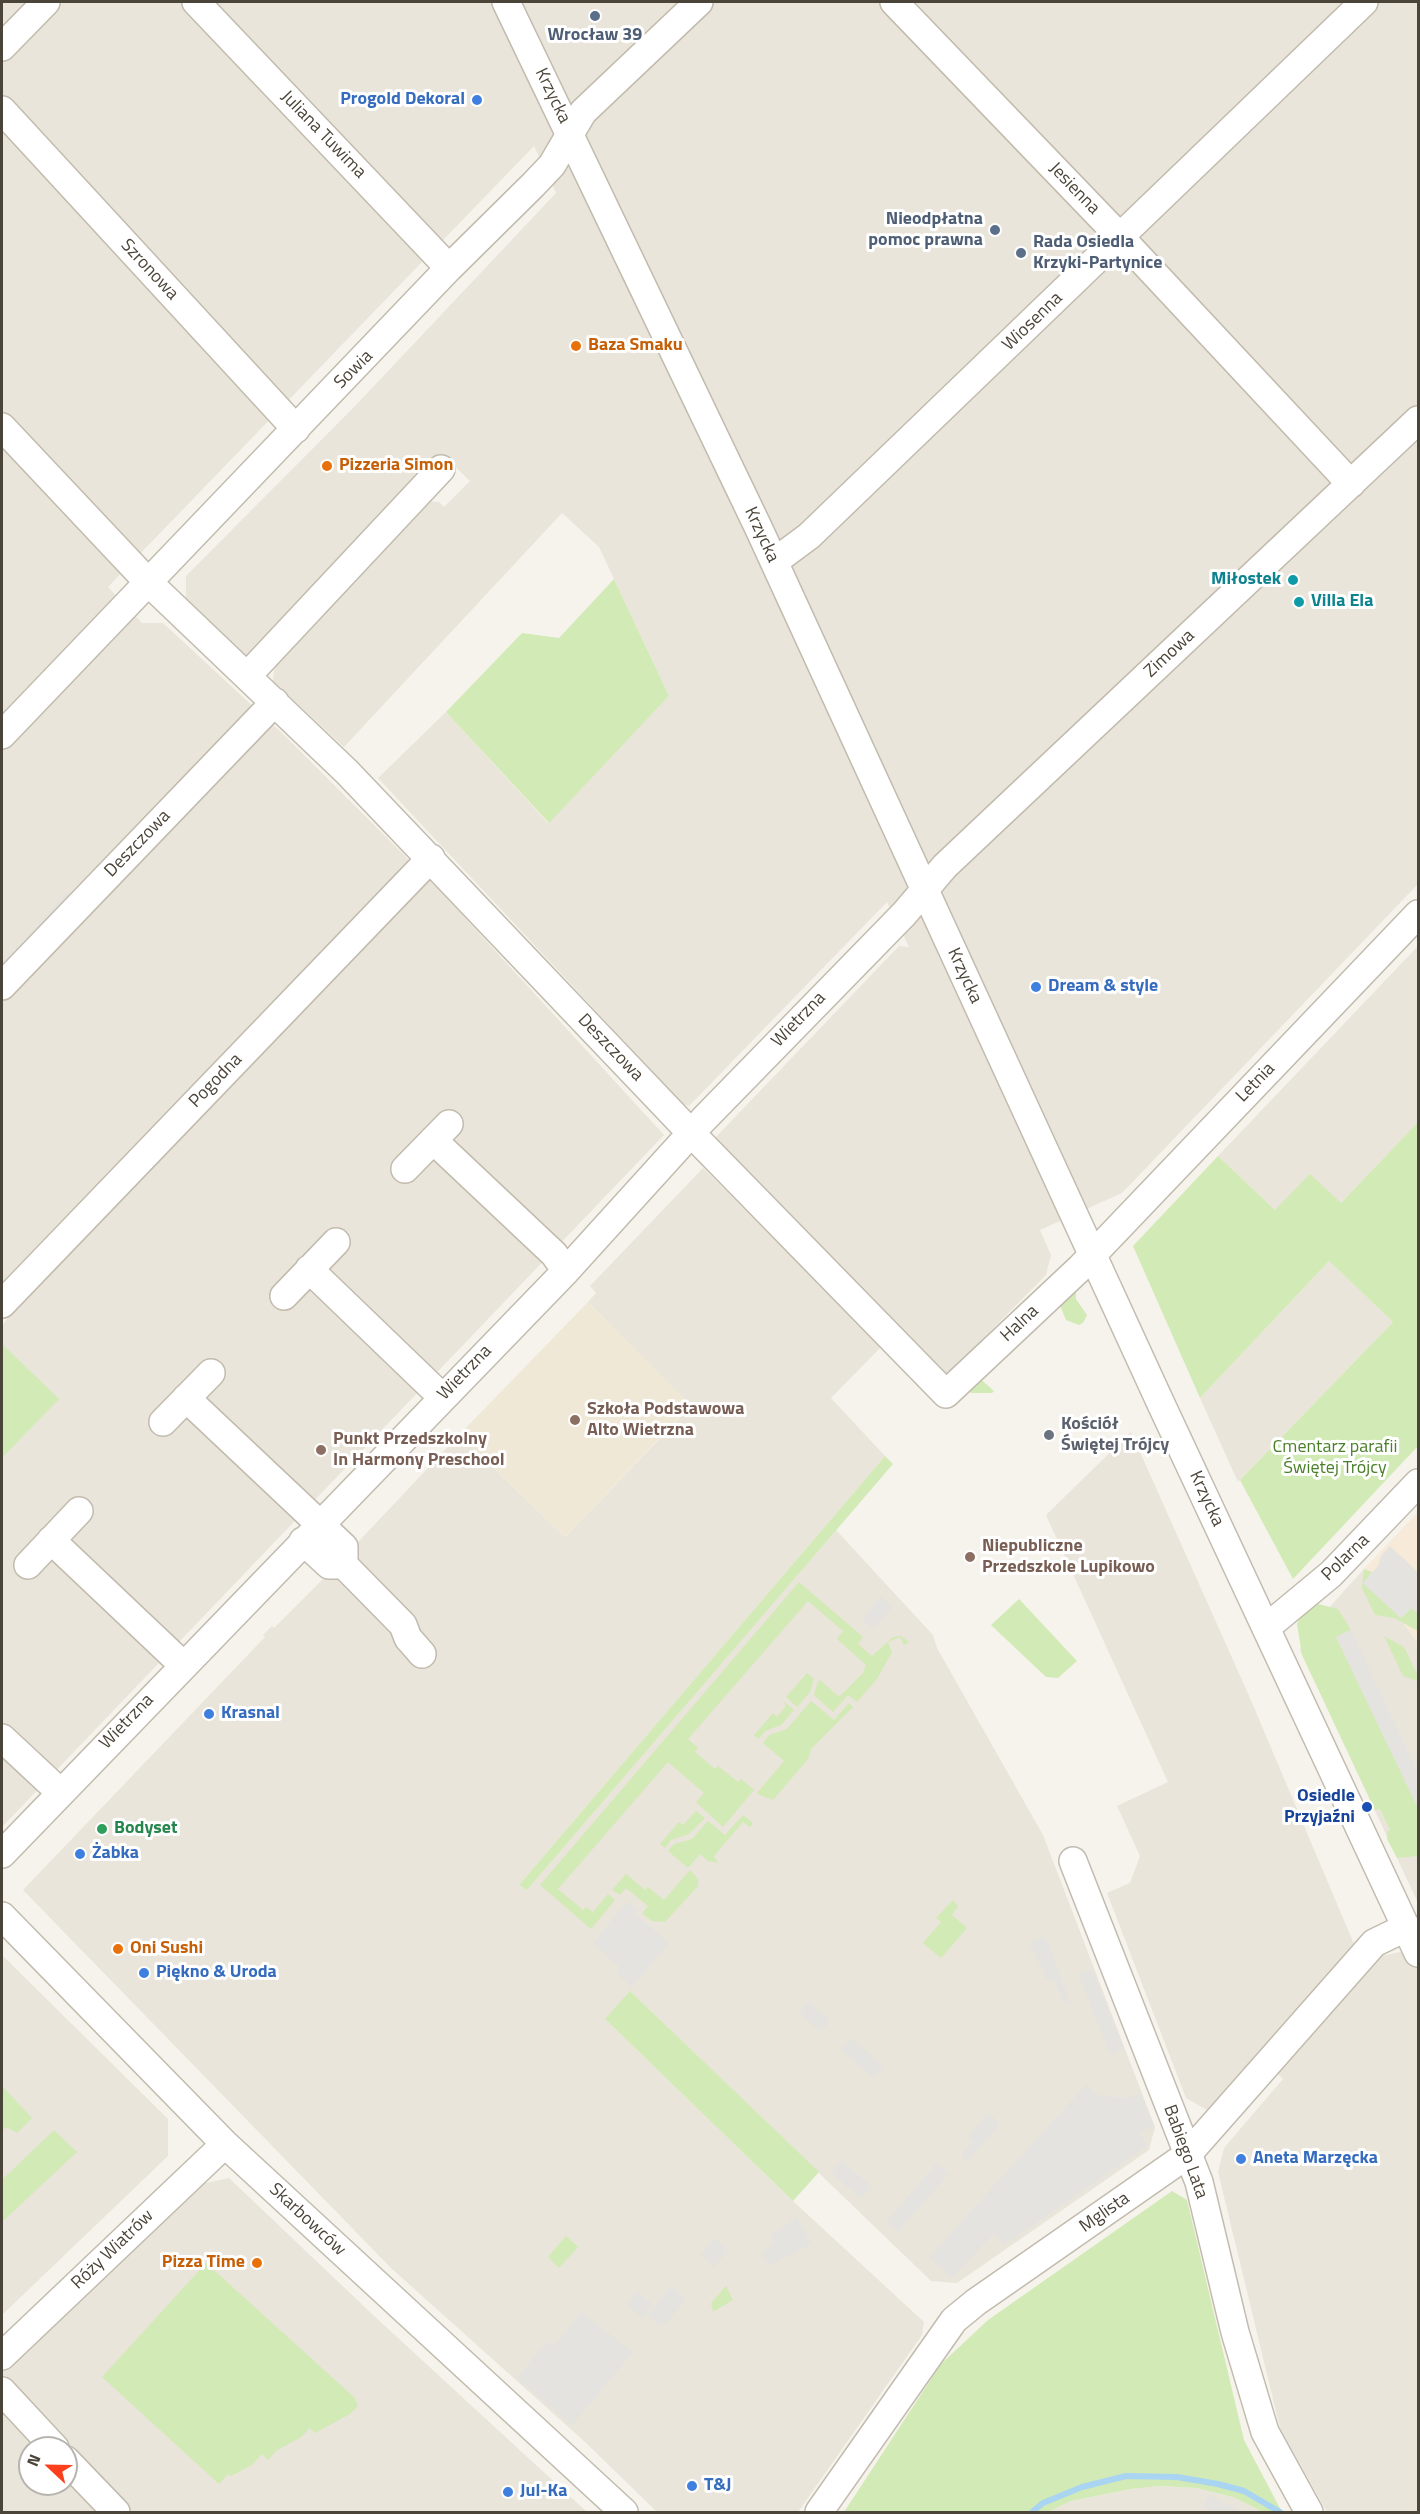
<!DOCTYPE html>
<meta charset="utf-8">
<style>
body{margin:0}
#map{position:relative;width:1420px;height:2514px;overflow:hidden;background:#f6f3ec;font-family:"Titillium Web",sans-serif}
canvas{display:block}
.frame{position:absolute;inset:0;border:3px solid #4b4439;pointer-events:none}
.north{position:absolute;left:18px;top:2436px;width:60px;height:60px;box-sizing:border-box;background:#fff;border:2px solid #b7b4b0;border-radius:50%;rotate:292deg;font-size:16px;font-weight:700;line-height:24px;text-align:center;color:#4b4439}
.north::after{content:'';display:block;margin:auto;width:21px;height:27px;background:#fc3f1d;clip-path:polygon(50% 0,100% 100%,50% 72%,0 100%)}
</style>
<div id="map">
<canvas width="1420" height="2514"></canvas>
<div class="frame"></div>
<div class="north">N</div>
</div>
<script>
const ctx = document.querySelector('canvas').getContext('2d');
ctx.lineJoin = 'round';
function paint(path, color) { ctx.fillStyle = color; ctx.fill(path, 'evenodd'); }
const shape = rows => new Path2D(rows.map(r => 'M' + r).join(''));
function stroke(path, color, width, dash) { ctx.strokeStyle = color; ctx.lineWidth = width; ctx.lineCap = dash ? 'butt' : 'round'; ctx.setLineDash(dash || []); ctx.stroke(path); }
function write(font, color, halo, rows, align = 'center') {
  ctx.font = font + ' "Titillium Web",sans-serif'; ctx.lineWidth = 6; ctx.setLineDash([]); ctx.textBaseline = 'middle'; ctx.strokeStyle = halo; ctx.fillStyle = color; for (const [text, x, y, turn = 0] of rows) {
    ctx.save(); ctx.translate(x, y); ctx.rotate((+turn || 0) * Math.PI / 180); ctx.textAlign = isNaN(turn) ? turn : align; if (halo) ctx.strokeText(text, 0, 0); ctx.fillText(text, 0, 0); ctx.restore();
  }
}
paint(shape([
 [2,2,1418,2,1418,884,1122,1193,1040,1230,1051,1255,1046,1275,941,1381,714,1139,899,946,909,947,887,902,689,1106,683,1104,378,778,446,712,548,823,669,696,599,547,562,513,344,747,273,681,275,661,425,501,439,502,444,507,470,481,443,455,250,660,186,600,186,576,357,404,556,193,534,146,108,587,142,623,163,623,285,736,446,897,664,1135,2,1827,2,1458,58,1399,2,1348,2,1326,10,1315,2,1307],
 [1418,946,1418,1122,1341,1203,1275,1210,1218,1156],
 [703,1168,882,1346,831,1398,885,1456,519,1885,527,1890,836,1530,933,1635,937,1648,1043,1835,1155,2127,1149,2150,957,2283,931,2281,630,1991,606,2020,793,2201,924,2322,922,2335,798,2512,657,2512,585,2442,391,2268,23,1890,265,1637,263,1635,272,1626,274,1628,328,1574,459,1435,565,1537,691,1406,588,1302,596,1293,590,1286],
 [1329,1261,1393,1322,1238,1482,1200,1398],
 [1131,1432,1250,1698,1354,1944,1207,2110,1186,2098,1107,1893,1130,1883,1140,1856,1117,1806,1168,1782,1046,1515],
 [1364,1569,1418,1643,1418,1903,1300,1650,1306,1633],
 [1418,1948,1418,2512,1327,2512,1280,2428,1218,2172,1224,2148,1283,2079,1278,2074,1382,1956],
 [2,1955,168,2119,168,2156,2,2315],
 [229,2178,372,2314,587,2512,2,2512,2,2370,196,2185],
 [30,2448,66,2448,66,2484,30,2484],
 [1160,2486,1196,2488,1233,2497,1263,2512,1048,2512,1071,2501,1131,2489]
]), '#eae5da');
paint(shape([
 [1418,1512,1418,1643,1364,1569]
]), '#f7ead8');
paint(shape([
 [588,1302,691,1405,565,1537,459,1435]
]), '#efe8d6');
paint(shape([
 [614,579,669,696,549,823,446,712,522,633,559,638],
 [1418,1122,1418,1446,1293,1579,1240,1480,1393,1322,1329,1261,1200,1398,1133,1246,1218,1156,1275,1210,1310,1174,1341,1203],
 [1076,1288,1076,1299,1087,1315,1083,1323,1079,1325,1066,1320,1059,1303],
 [2,1344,59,1399,2,1458],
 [976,1375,994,1391,992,1393,972,1393,962,1389],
 [885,1456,893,1464,527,1890,519,1885],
 [1364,1569,1372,1572,1363,1583,1401,1618,1411,1608,1418,1614,1418,1631,1394,1618,1375,1615,1362,1588],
 [799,1582,863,1637,858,1644,872,1656,893,1637,901,1636,909,1642,904,1645,900,1637,888,1642,892,1652,877,1679,857,1702,848,1695,833,1712,814,1695,817,1684,820,1680,839,1697,863,1673,866,1665,837,1639,843,1631,808,1601,688,1739,698,1748,695,1752,715,1769,718,1766,738,1782,741,1779,754,1790,723,1827,696,1802,704,1793,668,1762,558,1889,583,1910,586,1907,593,1912,608,1894,615,1900,591,1929,540,1885],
 [1019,1599,1077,1661,1058,1678,1046,1677,991,1625],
 [1318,1604,1338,1609,1351,1630,1336,1637,1418,1808,1418,1856,1397,1858,1387,1839,1387,1832,1390,1830,1380,1809,1375,1810,1302,1655,1297,1624,1301,1615,1311,1606],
 [1384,1636,1404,1647,1418,1676,1418,1681,1403,1676],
 [807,1673,814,1679,810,1692,797,1707,786,1697],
 [783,1701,794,1710,781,1725,765,1731,759,1739,754,1735,773,1713,777,1717,786,1706],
 [811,1701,834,1720,849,1703,853,1707,811,1749,808,1759,773,1800,762,1796,757,1793,784,1761,763,1743,769,1735,787,1729],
 [696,1811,705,1818,689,1834,671,1840,665,1848,660,1844,679,1822,683,1825],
 [743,1815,753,1823,750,1827,743,1822,714,1856,718,1863,708,1861,700,1854,688,1868,668,1851,674,1844,692,1839,708,1821,725,1835],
 [690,1870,698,1879,698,1886,665,1922,652,1921,642,1914,648,1906,626,1888,620,1895,612,1890,626,1874,645,1890,648,1887,664,1900],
 [953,1900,958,1906,952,1915,967,1928,941,1958,923,1943,941,1922,936,1918],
 [630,1991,819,2172,793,2201,605,2019],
 [2,2086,32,2118,17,2133,6,2127,2,2131],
 [54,2130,77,2152,2,2222,2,2180],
 [1172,2191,1187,2200,1244,2440,1282,2512,1263,2512,1233,2497,1196,2488,1160,2486,1131,2489,1071,2501,1048,2512,844,2512,941,2364,988,2320],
 [566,2236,578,2247,559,2268,548,2257],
 [206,2263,355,2398,358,2406,350,2414,315,2433,310,2428,300,2438,277,2450,268,2460,262,2454,252,2465,231,2476,228,2474,219,2484,102,2377],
 [726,2286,733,2300,713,2312,711,2303]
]), '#d2eab5');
paint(shape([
 [83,890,2,976,2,963,67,893],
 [1390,1546,1418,1572,1418,1614,1411,1608,1401,1618,1363,1583,1378,1566,1381,1556],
 [881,1597,893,1606,874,1629,862,1619],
 [1351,1630,1418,1773,1418,1808,1336,1637],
 [627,1901,638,1910,635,1914,669,1943,632,1987,617,1974,621,1968,593,1944],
 [1043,1937,1049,1944,1071,2005,1062,2000,1054,1980,1048,1982,1029,1943],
 [1092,1969,1124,2049,1110,2055,1078,1974],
 [809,2002,830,2021,820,2032,799,2013],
 [851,2038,884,2066,874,2078,841,2050],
 [1086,2085,1098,2095,1126,2098,1141,2094,1154,2127,1139,2132,1147,2146,1004,2245,994,2233,952,2278,929,2257],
 [988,2113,1000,2124,966,2163,962,2154,973,2142,968,2136],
 [841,2160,871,2186,860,2198,831,2172],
 [937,2163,949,2173,898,2232,886,2222],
 [797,2218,812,2244,769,2266,761,2252,774,2244,770,2235],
 [714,2238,728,2250,714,2267,700,2255],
 [671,2287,686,2300,667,2322,659,2325,647,2315],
 [637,2291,653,2305,642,2318,626,2305],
 [581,2312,633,2352,572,2425,517,2378,547,2342,554,2346],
 [1209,2495,1242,2512,1214,2512,1202,2507]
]), '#e5e3e0');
stroke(shape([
 [1032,2512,1043,2503,1082,2487,1126,2476,1177,2477,1218,2484,1244,2491,1280,2512]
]), '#a9d4f2', 6);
const minor = shape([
 [196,2,449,268],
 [506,2,759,529,1162,1406,1418,1953],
 [894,2,1121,238,1351,484],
 [2,47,46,2],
 [2,110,296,429],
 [2,427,148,582,347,772,691,1133,946,1394,1080,1268,1418,914],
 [774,562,809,536,1364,2],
 [247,676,441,469],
 [2,735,449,268,533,185,552,165,583,112,699,2],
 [2,986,275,702],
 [433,1140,554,1254,566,1271],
 [405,1169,449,1124],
 [309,1269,442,1397],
 [284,1296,336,1242],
 [2,1304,431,858],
 [186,1398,344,1547,344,1565],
 [163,1422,211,1373],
 [51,1540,183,1665],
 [303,1541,329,1565,344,1565,403,1625,408,1638,422,1654],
 [28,1565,79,1511],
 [1267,1627,1331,1574,1418,1483],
 [2,1738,60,1792],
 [2,1854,566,1271,703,1120,904,914,945,866,1418,420],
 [1073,1861,1199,2182,1235,2332,1265,2432,1309,2512],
 [2,1916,225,2144,624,2512],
 [2,2356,225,2144],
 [2,2391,55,2448],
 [66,2460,116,2512],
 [819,2512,954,2320,976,2302,1187,2155,1374,1943,1407,1927]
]);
stroke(minor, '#c2bbae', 30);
stroke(minor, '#fff', 27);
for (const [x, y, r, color] of [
 [595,16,6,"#5c6f8a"],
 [477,100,6,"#3f7fe0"],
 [995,230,6,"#5c6f8a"],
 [1021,253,6,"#5c6f8a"],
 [576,346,6,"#e8710a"],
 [327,466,6,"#e8710a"],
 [1293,580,6,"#0f9aa8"],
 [1299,602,6,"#0f9aa8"],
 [1036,987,6,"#3f7fe0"],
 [575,1420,6,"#8d6e63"],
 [1049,1435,6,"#6b7280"],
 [321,1450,6,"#8d6e63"],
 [970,1557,6,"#8d6e63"],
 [209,1714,6,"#3f7fe0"],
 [1367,1807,6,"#1a4fb4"],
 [102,1829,6,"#2e9e5b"],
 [80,1854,6,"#3f7fe0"],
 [118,1949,6,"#e8710a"],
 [144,1973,6,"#3f7fe0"],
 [1241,2159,6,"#3f7fe0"],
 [257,2263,6,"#e8710a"],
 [692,2486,6,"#3f7fe0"],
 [508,2492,6,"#3f7fe0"]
]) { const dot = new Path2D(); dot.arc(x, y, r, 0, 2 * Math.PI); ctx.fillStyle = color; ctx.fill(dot); stroke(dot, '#fff', 2); }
write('bold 18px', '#4e5e75', '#fff', [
 ["Wrocław 39",595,36],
 ["Nieodpłatna",983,220,"right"],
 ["pomoc prawna",983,241,"right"],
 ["Rada Osiedla",1033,243,"left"],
 ["Krzyki-Partynice",1033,264,"left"]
]);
write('18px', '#4b4439', '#fff', [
 ["Krzycka",552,96,64],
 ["Juliana Tuwima",323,135,46],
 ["Jesienna",1074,189,46],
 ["Szronowa",149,270,47],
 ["Wiosenna",1033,322,-44],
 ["Sowia",354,370,-45],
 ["Krzycka",761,535,65],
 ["Zimowa",1170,654,-43],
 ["Deszczowa",138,844,-46],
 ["Krzycka",964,976,65],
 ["Wietrzna",799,1020,-46],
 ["Deszczowa",610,1048,46],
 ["Pogodna",216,1081,-46],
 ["Letnia",1256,1083,-46],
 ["Halna",1020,1324,-43],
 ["Wietrzna",465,1373,-46],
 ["Krzycka",1206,1499,65],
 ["Polarna",1346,1558,-44],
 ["Wietrzna",127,1722,-46],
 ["Babiego Lata",1185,2152,70],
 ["Mglista",1105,2213,-35],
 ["Skarbowców",307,2220,43],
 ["Róży Wiatrów",113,2250,-44]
]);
write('bold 18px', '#366cbe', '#fff', [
 ["Progold Dekoral",465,100,"right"],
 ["Dream & style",1048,987],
 ["Krasnal",221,1714],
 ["Żabka",92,1854],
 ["Piękno & Uroda",156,1973],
 ["Aneta Marzęcka",1253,2159],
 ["T&J",704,2486],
 ["Jul-Ka",520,2492]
], 'left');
write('bold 18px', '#c56008', '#fff', [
 ["Baza Smaku",588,346],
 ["Pizzeria Simon",339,466],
 ["Oni Sushi",130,1949],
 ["Pizza Time",245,2263,"right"]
], 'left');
write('bold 18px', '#0d838f', '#fff', [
 ["Miłostek",1281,580],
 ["Villa Ela",1311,602,"left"]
], 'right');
write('bold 18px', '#785e54', '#fff', [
 ["Szkoła Podstawowa",587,1410],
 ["Alto Wietrzna",587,1431],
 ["Punkt Przedszkolny",333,1440],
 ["In Harmony Preschool",333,1461],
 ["Niepubliczne",982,1547],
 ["Przedszkole Lupikowo",982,1568]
], 'left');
write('bold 18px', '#5b616d', '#fff', [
 ["Kościół",1061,1425],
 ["Świętej Trójcy",1061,1446]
], 'left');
write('18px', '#4a7f2a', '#fff', [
 ["Cmentarz parafii",1335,1448],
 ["Świętej Trójcy",1335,1469]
]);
write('bold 18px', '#164399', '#fff', [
 ["Osiedle",1355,1797],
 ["Przyjaźni",1355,1818]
], 'right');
write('bold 18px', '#27864d', '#fff', [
 ["Bodyset",114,1829]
], 'left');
</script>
